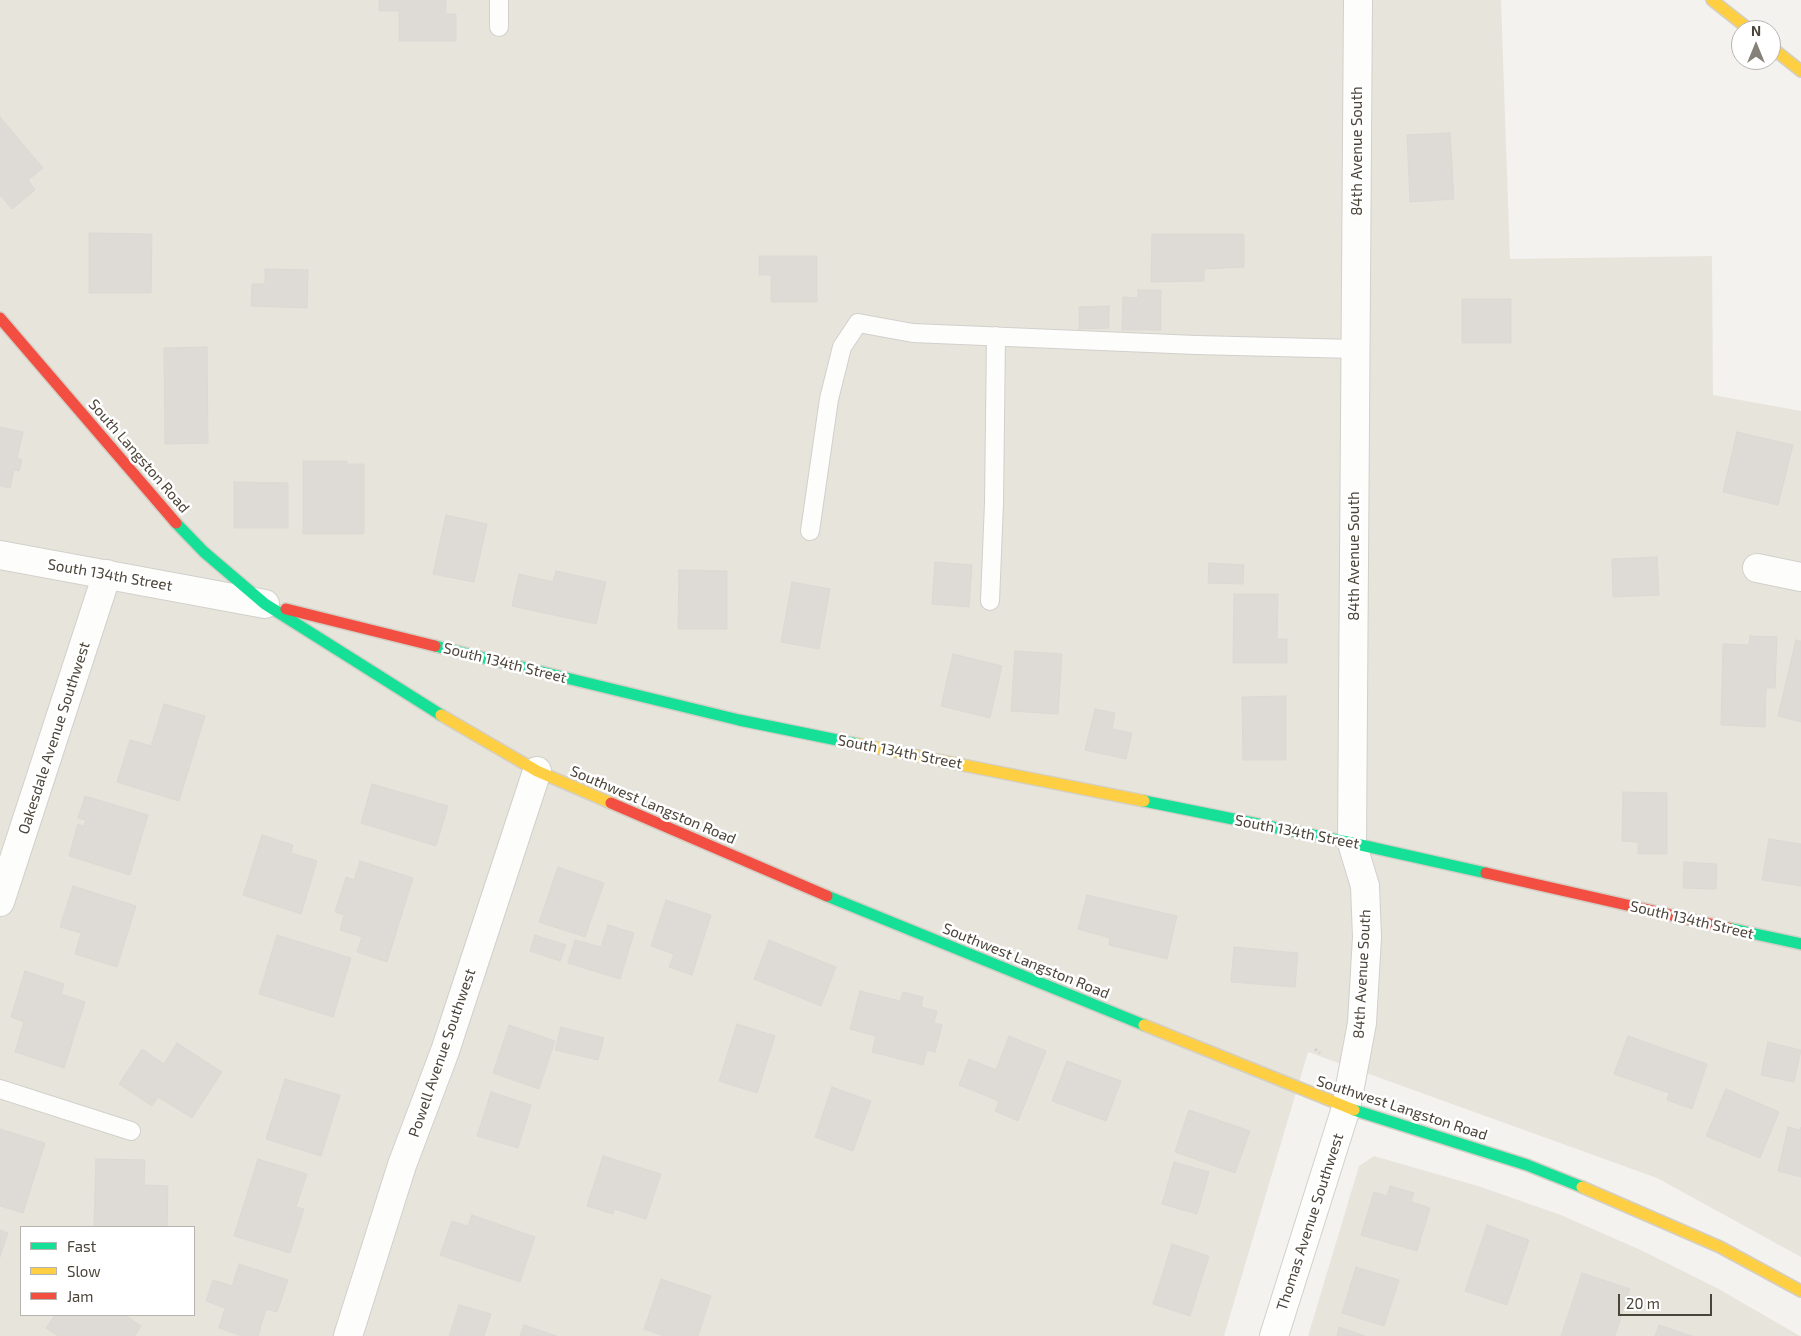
<!DOCTYPE html>
<style>
body{margin:0}
#map{position:relative;width:1801px;height:1336px;overflow:hidden;background:#f4f2ee;font-family:"Exo 2",sans-serif}
canvas{display:block}
.legend{position:absolute;left:20px;top:1226px;width:175px;height:90px;box-sizing:border-box;background:#fff;border:1px solid #b7b4b0;margin:0;padding:6px 9px;list-style:none;font-size:15px;color:#4b4439}
.legend li{display:flex;align-items:center;gap:10px;height:25px}
.legend b{width:25px;border:1px solid #b7b4b0}
.north{position:absolute;left:1731px;top:20px;width:50px;height:50px;box-sizing:border-box;background:#fff;border:1px solid #b7b4b0;border-radius:50%;rotate:0deg;font-size:14px;font-weight:700;line-height:20px;text-align:center;color:#4b4439}
.north::after{content:'';display:block;margin:auto;width:18px;height:22px;background:#868178;clip-path:polygon(50% 0,100% 100%,50% 72%,0 100%)}
.scale{position:absolute;left:1618px;top:1294px;width:94px;height:22px;box-sizing:border-box;border:2px solid #4b4439;border-top:0;padding-left:6px;font-size:15px;line-height:18px;white-space:nowrap;color:#4b4439;-webkit-text-stroke:4px #fff;paint-order:stroke}
</style>
<div id="map">
<canvas width="1801" height="1336"></canvas>
<ul class="legend">
<li><b style="height:6px;background:#16e098"></b>Fast</li>
<li><b style="height:6px;background:#ffcf43"></b>Slow</li>
<li><b style="height:6px;background:#f24e42"></b>Jam</li>
</ul>
<div class="north">N</div>
<div class="scale">20 m</div>
</div>
<script>
const ctx = document.querySelector('canvas').getContext('2d');
ctx.lineJoin = 'round';
function paint(path, color) { ctx.fillStyle = color; ctx.fill(path, 'evenodd'); }
const shape = rows => new Path2D(rows.map(r => 'M' + r).join(''));
function stroke(path, color, width, dash) { ctx.strokeStyle = color; ctx.lineWidth = width; ctx.lineCap = dash ? 'butt' : 'round'; ctx.setLineDash(dash || []); ctx.stroke(path); }
function write(font, color, halo, rows, align = 'center') {
  ctx.font = font + ' "Exo 2",sans-serif'; ctx.lineWidth = 5; ctx.setLineDash([]); ctx.textBaseline = 'middle'; ctx.strokeStyle = halo; ctx.fillStyle = color; for (const [text, x, y, turn = 0] of rows) {
    ctx.save(); ctx.translate(x, y); ctx.rotate((+turn || 0) * Math.PI / 180); ctx.textAlign = isNaN(turn) ? turn : align; if (halo) ctx.strokeText(text, 0, 0); ctx.fillText(text, 0, 0); ctx.restore();
  }
}
paint(shape([
 [0,0,1501,0,1510,259,1712,256,1713,395,1801,411,1801,1257,1657,1178,1308,1052,1224,1336,0,1336],
 [21,1227,194,1227,194,1315,21,1315],
 [1374,1156,1478,1186,1561,1215,1643,1251,1717,1288,1800,1336,1308,1336,1359,1166]
]), '#e7e4dc');
const building = shape([
 [379,0,446,0,446,14,456,14,456,41,399,41,399,11,379,11,379,0],
 [0,117,43,168,28,180,35,190,12,209,0,195,0,117],
 [1450,133,1454,199,1410,202,1407,135,1450,133],
 [89,233,152,234,151,293,89,293,89,233],
 [1152,234,1244,234,1244,267,1204,269,1204,281,1151,282,1152,234],
 [759,256,817,256,817,302,771,302,771,275,759,275,759,256],
 [265,269,308,270,307,308,251,306,252,284,265,284,265,269],
 [1138,290,1161,290,1161,330,1122,330,1123,297,1138,298,1138,290],
 [1462,299,1511,299,1511,343,1462,343,1462,299],
 [1109,306,1109,328,1079,329,1079,307,1109,306],
 [207,347,208,443,165,444,164,348,207,347],
 [0,427,23,432,17,458,22,460,19,471,14,470,10,488,0,486,0,427],
 [1737,432,1793,445,1778,505,1723,492,1737,432],
 [303,461,347,461,347,464,364,464,364,534,303,534,303,461],
 [234,482,288,483,288,528,234,528,234,482],
 [446,515,487,524,474,582,433,574,446,515],
 [1657,557,1659,595,1613,597,1612,559,1657,557],
 [935,562,972,565,969,607,932,604,935,562],
 [1209,563,1244,565,1243,584,1208,583,1209,563],
 [679,570,727,571,727,629,678,629,679,570],
 [556,571,606,582,596,624,512,606,519,574,553,582,556,571],
 [792,582,830,589,819,649,781,642,792,582],
 [1234,594,1278,594,1277,639,1287,639,1287,663,1233,663,1234,594],
 [1750,636,1777,637,1775,688,1766,688,1765,727,1721,725,1723,644,1749,645,1750,636],
 [1796,640,1801,641,1801,722,1778,716,1796,640],
 [1015,651,1062,654,1058,714,1011,711,1015,651],
 [953,654,1002,666,990,718,941,706,953,654],
 [1286,696,1286,760,1243,760,1242,697,1286,696],
 [164,704,205,716,179,801,117,782,130,740,151,746,164,704],
 [1095,709,1115,713,1112,729,1132,733,1126,759,1085,750,1095,709],
 [372,784,448,806,436,846,361,823,372,784],
 [1623,792,1667,793,1667,854,1638,854,1638,842,1622,841,1623,792],
 [85,796,148,815,130,875,69,856,78,824,84,826,86,820,78,818,85,796],
 [262,835,293,845,291,853,317,861,301,914,243,895,262,835],
 [1769,839,1801,844,1801,886,1762,880,1769,839],
 [360,861,413,878,387,962,357,952,362,937,340,930,344,915,335,912,346,877,354,880,360,861],
 [1684,862,1717,864,1716,889,1683,888,1684,862],
 [558,867,604,883,585,937,539,922,558,867],
 [73,886,136,906,117,967,75,954,81,933,60,927,73,886],
 [1087,895,1177,916,1167,959,1109,945,1110,938,1078,929,1087,895],
 [666,900,711,915,692,975,669,967,674,954,651,946,666,900],
 [608,925,634,933,620,979,568,963,575,940,601,947,608,925],
 [277,935,351,958,333,1017,259,994,277,935],
 [535,935,566,945,560,961,530,951,535,935],
 [769,940,836,967,821,1006,754,979,769,940],
 [1234,947,1298,953,1295,987,1231,982,1234,947],
 [25,971,64,984,61,994,85,1002,64,1068,15,1052,24,1022,11,1017,25,971],
 [860,991,900,1001,903,992,923,997,921,1007,937,1011,934,1023,942,1025,935,1052,927,1050,923,1065,872,1052,876,1036,850,1029,860,991],
 [737,1024,775,1036,757,1093,719,1081,737,1024],
 [509,1025,555,1041,539,1089,493,1073,509,1025],
 [561,1027,604,1038,598,1060,555,1050,561,1027],
 [1009,1036,1046,1051,1018,1121,995,1111,999,1101,959,1085,969,1059,996,1070,1009,1036],
 [1628,1036,1707,1064,1692,1109,1667,1100,1669,1093,1614,1074,1628,1036],
 [1768,1042,1801,1050,1794,1082,1761,1075,1768,1042],
 [177,1043,222,1072,192,1118,158,1097,152,1106,119,1084,142,1049,164,1064,177,1043],
 [1067,1061,1121,1081,1106,1121,1052,1101,1067,1061],
 [285,1079,340,1095,321,1156,266,1139,285,1079],
 [832,1087,871,1101,853,1151,815,1137,832,1087],
 [1726,1089,1779,1112,1760,1158,1706,1136,1726,1089],
 [491,1092,531,1105,518,1148,477,1136,491,1092],
 [1189,1110,1250,1131,1235,1173,1175,1152,1189,1110],
 [1788,1127,1800,1130,1801,1127,1801,1177,1778,1171,1788,1127],
 [0,1129,45,1143,23,1213,0,1206,0,1129],
 [603,1156,661,1174,646,1219,614,1209,613,1214,587,1206,603,1156],
 [96,1159,145,1160,144,1185,168,1186,167,1227,94,1227,96,1159],
 [258,1159,307,1174,296,1207,304,1209,290,1253,234,1236,258,1159],
 [1174,1162,1209,1172,1197,1214,1162,1204,1174,1162],
 [1390,1186,1414,1193,1411,1202,1430,1208,1417,1251,1361,1235,1374,1192,1387,1196,1390,1186],
 [472,1215,535,1237,520,1282,440,1255,452,1221,468,1226,472,1215],
 [1487,1225,1529,1240,1507,1305,1465,1291,1487,1225],
 [0,1230,8,1233,0,1257,0,1230],
 [1172,1244,1209,1256,1190,1316,1153,1304,1172,1244],
 [239,1264,288,1280,277,1312,266,1309,258,1336,242,1336,219,1328,225,1308,206,1301,213,1280,232,1286,239,1264],
 [1356,1267,1399,1280,1384,1326,1342,1313,1356,1267],
 [1582,1273,1630,1289,1615,1336,1561,1336,1582,1273],
 [661,1279,711,1296,698,1336,664,1336,644,1329,661,1279],
 [459,1305,491,1314,484,1336,449,1336,459,1305],
 [55,1315,125,1315,141,1326,135,1336,58,1336,46,1328,55,1315],
 [524,1325,557,1336,520,1336,524,1325],
 [1659,1325,1692,1336,1655,1336,1659,1325],
 [1339,1327,1365,1336,1337,1336,1339,1327]
]);
paint(building, '#dedbd6');
stroke(building, '#dcd9d4', 1);
const lane = shape([
 [499,0,499,27],
 [810,531,829,399,842,347,858,323,913,333,1196,345,1355,349],
 [990,601,994,503,996,336],
 [0,1089,131,1131]
]);
const street = shape([
 [0,555,265,604],
 [1757,568,1801,577],
 [0,902,107,574],
 [348,1336,402,1165,445,1051,537,771],
 [1274,1336,1346,1108,1362,1023,1367,937,1365,886,1352,843,1358,0]
]);
const fast = shape([
 [176,523,204,552,265,604,441,715],
 [435,646,739,720,857,744],
 [1144,801,1352,843,1486,873],
 [827,896,1144,1025],
 [1728,928,1801,944],
 [1354,1110,1527,1165,1582,1187]
]);
const slow = shape([
 [1712,0,1750,30],
 [1771,47,1801,71],
 [441,715,537,771,611,803],
 [857,744,1144,801],
 [1144,1025,1354,1110],
 [1582,1187,1720,1247,1801,1291]
]);
const jam = shape([
 [0,318,176,523],
 [286,609,435,646],
 [611,803,827,896],
 [1486,873,1728,928]
]);
stroke(lane, '#d2d0cb', 20);
stroke(street, '#d2d0cb', 30);
stroke(fast, '#d3cfc5', 14);
stroke(slow, '#d3cfc5', 14);
stroke(jam, '#d3cfc5', 14);
stroke(shape([
 [1315,1049,1320,1053]
]), '#d3d2cc', 3, [2.5, 2.5]);
stroke(lane, '#fdfdfc', 18);
stroke(street, '#fdfdfc', 28);
stroke(fast, '#16e098', 11);
stroke(slow, '#ffcf43', 11);
stroke(jam, '#f24e42', 11);
write('15px', '#4b4439', '#fff', [
 ["84th Avenue South",1357,151,-90],
 ["South Langston Road",139,456,49],
 ["84th Avenue South",1354,556,-90],
 ["South 134th Street",110,575,10],
 ["South 134th Street",505,663,14],
 ["Oakesdale Avenue Southwest",54,738,-72],
 ["South 134th Street",900,752,11],
 ["Southwest Langston Road",653,805,23],
 ["South 134th Street",1297,832,11],
 ["South 134th Street",1692,920,13],
 ["Southwest Langston Road",1026,961,22],
 ["84th Avenue South",1362,974,-87],
 ["Powell Avenue Southwest",442,1053,-71],
 ["Southwest Langston Road",1402,1108,18],
 ["Thomas Avenue Southwest",1310,1222,-72]
]);
</script>
